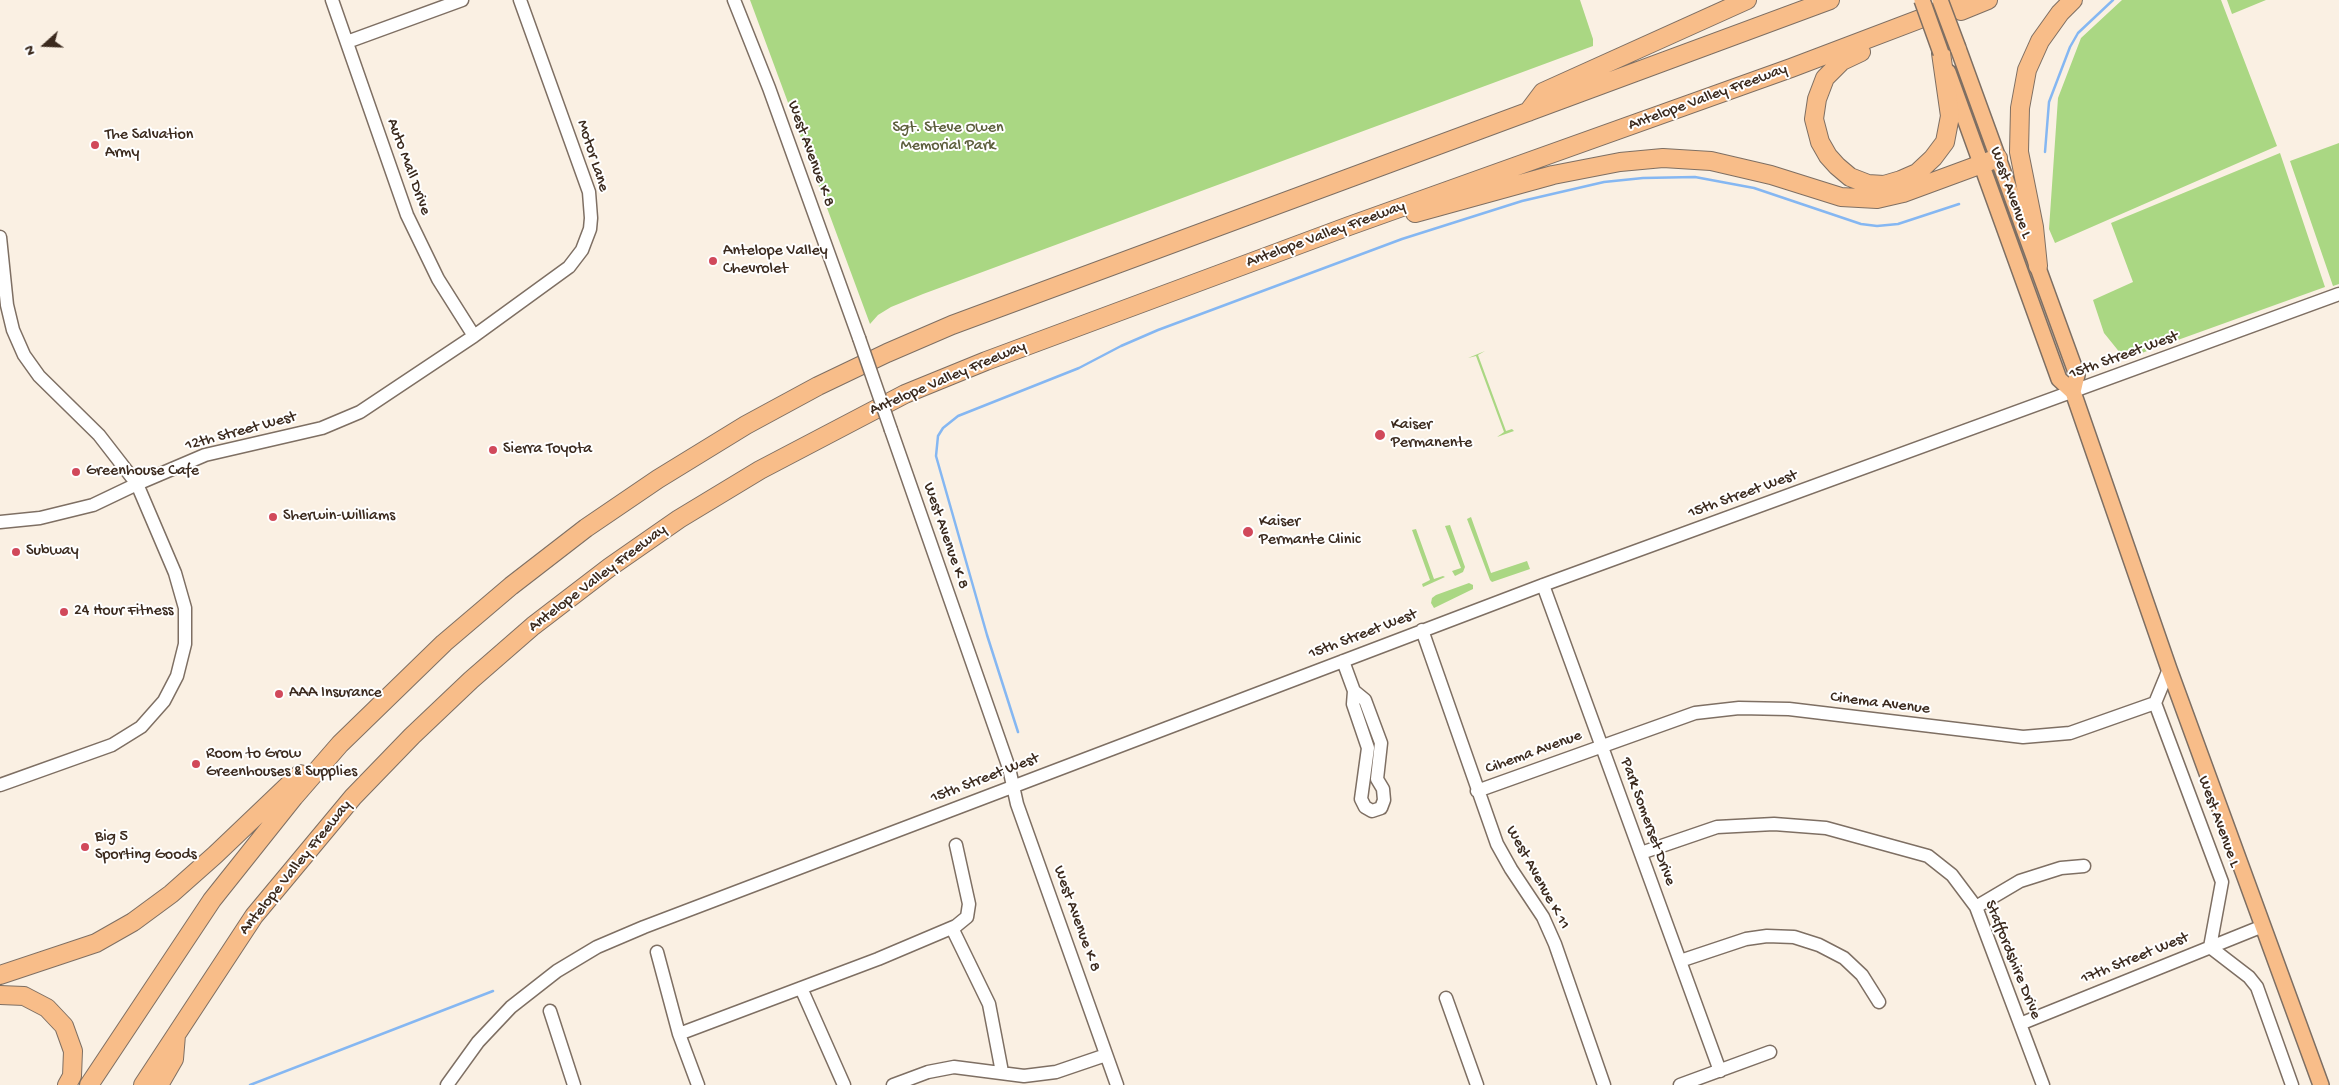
<!DOCTYPE html>
<style>
body{margin:0}
#map{position:relative;width:2339px;height:1085px;overflow:hidden;background:#faf0e3;font-family:"Gochi Hand",sans-serif}
canvas{display:block}
.north{position:absolute;left:20px;top:20px;width:50px;height:50px;-webkit-text-stroke:4px #fff;paint-order:stroke;rotate:250deg;font-size:14px;font-weight:700;line-height:20px;text-align:center;color:#3b2a1e}
.north::after{content:'';display:block;margin:auto;width:18px;height:22px;background:#3b2a1e;clip-path:polygon(50% 0,100% 100%,50% 72%,0 100%)}
</style>
<div id="map">
<canvas width="2339" height="1085"></canvas>
<div class="north">N</div>
</div>
<script>
const ctx = document.querySelector('canvas').getContext('2d');
ctx.lineJoin = 'round';
function paint(path, color) { ctx.fillStyle = color; ctx.fill(path, 'evenodd'); }
const shape = rows => new Path2D(rows.map(r => 'M' + r).join(''));
function stroke(path, color, width, dash) { ctx.strokeStyle = color; ctx.lineWidth = width; ctx.lineCap = dash ? 'butt' : 'round'; ctx.setLineDash(dash || []); ctx.stroke(path); }
function write(font, color, halo, rows, align = 'center') {
  ctx.font = font + ' "Gochi Hand",sans-serif'; ctx.lineWidth = 4; ctx.setLineDash([]); ctx.textBaseline = 'middle'; ctx.strokeStyle = halo; ctx.fillStyle = color; for (const [text, x, y, turn = 0] of rows) {
    ctx.save(); ctx.translate(x, y); ctx.rotate((+turn || 0) * Math.PI / 180); ctx.textAlign = isNaN(turn) ? turn : align; if (halo) ctx.strokeText(text, 0, 0); ctx.fillText(text, 0, 0); ctx.restore();
  }
}
paint(shape([
 [750,0,1580,0,1593,39,1593,46,923,294,891,307,878,315,870,324],
 [2122,0,2221,0,2277,146,2055,243,2049,229,2058,98,2081,38],
 [2227,0,2266,0,2232,14],
 [2339,143,2339,284,2333,286,2290,161],
 [2280,153,2325,287,2125,359,2104,333,2093,300,2133,282,2111,223],
 [1485,351,1478,355,1506,431,1512,429,1514,431,1497,437,1504,432,1476,356,1468,358],
 [1471,517,1491,573,1527,561,1530,569,1492,582,1490,580,1467,519],
 [1450,525,1465,567,1463,572,1455,576,1452,571,1461,568,1445,526],
 [1416,529,1434,579,1443,576,1445,577,1423,587,1422,584,1430,580,1412,530],
 [1469,583,1473,585,1473,589,1434,608,1431,603,1432,598,1436,595]
]), '#aad783');
stroke(shape([
 [2045,152,2049,102,2070,47,2078,33,2113,0],
 [1018,732,987,635,936,456,938,436,943,428,958,416,1079,368,1121,346,1158,330,1402,239,1522,201,1604,182,1643,178,1695,177,1754,188,1861,224,1877,226,1898,224,1959,204],
 [250,1085,493,991]
]), '#85b7f2', 2.5);
const minor = shape([
 [332,0,407,215,438,279,474,336],
 [734,0,769,88,859,338],
 [347,42,462,0],
 [0,237,7,305,13,330,24,355,39,376,99,435,137,484,175,573,185,608,185,644,177,676,164,701,141,727,112,745,0,785],
 [891,430,1009,768,1017,804,1117,1085],
 [0,522,40,518,93,505,137,484,205,455,322,428,360,412,474,336,569,267,582,250,590,229,591,218,589,192,520,0],
 [1543,585,1720,1071],
 [1422,630,1497,844,1511,869,1543,917,1555,944,1604,1085],
 [1343,661,1354,691,1353,704,1368,748,1361,799,1365,807,1372,811,1381,808,1384,800,1383,789,1377,779,1381,743,1365,700,1354,691],
 [2169,669,2155,703,2222,882,2210,947,2249,977,2257,987,2292,1085],
 [1477,791,1695,713,1739,708,1789,709,2023,737,2070,733,2155,703],
 [1641,853,1717,827,1774,824,1826,828,1928,856,1952,875,1976,907,2043,1085],
 [1976,907,2020,881,2061,868,2084,866],
 [952,928,989,1004,1002,1072],
 [657,952,679,1034,698,1085],
 [1680,961,1746,939,1767,936,1794,937,1819,945,1844,958,1862,975,1879,1002],
 [801,988,844,1085],
 [1446,998,1477,1085],
 [550,1011,574,1085],
 [2020,1024,2263,926],
 [679,1034,878,959,956,926,967,917,969,904,956,845],
 [447,1085,478,1042,511,1007,557,971,597,947,644,927,1543,585,2339,294],
 [893,1085,928,1072,954,1067,1024,1076,1056,1072,1106,1055],
 [1680,1085,1770,1052]
]);
const major = shape([
 [1958,48,2077,375,2073,392],
 [1948,72,2059,379,2073,392,2169,669,2321,1085]
]);
const highway = shape([
 [1961,11,1988,0],
 [1861,52,1842,61,1825,78,1817,99,1814,119,1820,142,1828,156,1837,166,1850,177,1868,184,1884,185,1901,180,1917,173,1933,158,1945,142,1950,116,1941,53],
 [1528,112,1543,92,1747,0],
 [1415,213,1553,175,1620,162,1663,158,1711,161,1771,175,1841,197,1877,199,1903,193,1998,158],
 [2038,266,2034,227,2019,152,2020,108,2027,70,2040,41,2060,13,2073,0],
 [0,975,96,943,133,922,171,894,215,855,300,774],
 [0,995,24,996,47,1008,64,1026,73,1051,72,1076,67,1085],
 [89,1085,212,900,294,797,340,744,444,643,511,586,586,528,658,479,746,425,818,386,887,353,952,325,1830,0],
 [143,1085,254,916,353,797,412,736,471,680,533,626,610,567,679,519,760,470,905,394,986,361,1349,226,1791,68,1970,0],
 [159,1085,174,1059,176,1035]
]);
stroke(minor, '#7e6f63', 15);
stroke(major, '#7e6f63', 18);
stroke(highway, '#7e6f63', 20);
stroke(minor, '#fff', 12);
stroke(major, '#f8bd89', 15);
stroke(highway, '#f8bd89', 18);
const minorBridge = shape([
 [859,338,891,430]
]);
const majorBridge = shape([
 [1922,0,1941,53],
 [1940,0,1958,48]
]);
stroke(minorBridge, '#7e6f63', 15, []);
stroke(majorBridge, '#7e6f63', 18, []);
stroke(minorBridge, '#fff', 12);
stroke(majorBridge, '#f8bd89', 15);
for (const [x, y, r, color] of [
 [95,145,5,"#d1495b"],
 [713,261,5,"#d1495b"],
 [1380,435,6,"#d1495b"],
 [493,450,5,"#d1495b"],
 [76,472,5,"#d1495b"],
 [273,517,5,"#d1495b"],
 [1248,532,6,"#d1495b"],
 [16,552,5,"#d1495b"],
 [64,612,5,"#d1495b"],
 [279,694,5,"#d1495b"],
 [196,764,5,"#d1495b"],
 [85,847,5,"#d1495b"]
]) { const dot = new Path2D(); dot.arc(x, y, r, 0, 2 * Math.PI); ctx.fillStyle = color; ctx.fill(dot); stroke(dot, '#fff', 2); }
write('16px', '#3b2a1e', '#fff', [
 ["Antelope Valley Freeway",1708,98,-20],
 ["West Avenue K 8",810,154,70],
 ["Motor Lane",592,156,72],
 ["Auto Mall Drive",408,167,70],
 ["West Avenue L",2010,193,70],
 ["Antelope Valley Freeway",1326,235,-20],
 ["15th Street West",2124,356,-20],
 ["Antelope Valley Freeway",948,379,-23],
 ["12th Street West",241,432,-15],
 ["15th Street West",1743,495,-20],
 ["West Avenue K 8",945,536,71],
 ["Antelope Valley Freeway",598,579,-37],
 ["15th Street West",1363,635,-21],
 ["Cinema Avenue",1880,704,7],
 ["Cihema Avenue",1534,753,-20],
 ["15th Street West",985,779,-21],
 ["Park Somerset Drive",1647,822,70],
 ["West Avenue L",2218,822,70],
 ["Antelope Valley Freeway",296,868,-51],
 ["West Avenue K 11",1537,878,61],
 ["West Avenue K 8",1076,919,70],
 ["17th Street West",2135,959,-22],
 ["Staffordshire Drive",2012,960,68]
]);
write('16px', '#5c5e3c', '#fff', [
 ["Sgt. Steve Owen",948,129],
 ["Memorial Park",948,147]
]);
write('16px', '#3b2a1e', '#fff', [
 ["The Salvation",105,136],
 ["Army",105,154],
 ["Antelope Valley",723,252],
 ["Chevrolet",723,270],
 ["Kaiser",1391,426],
 ["Permanente",1391,444],
 ["Sierra Toyota",503,450],
 ["Greenhouse Cafe",86,472],
 ["Sherwin-Williams",283,517],
 ["Kaiser",1259,523],
 ["Permante Clinic",1259,541],
 ["Subway",26,552],
 ["24 Hour Fitness",74,612],
 ["AAA Insurance",289,694],
 ["Room to Grow",206,755],
 ["Greenhouses & Supplies",206,773],
 ["Big 5",95,838],
 ["Sporting Goods",95,856]
], 'left');
</script>
